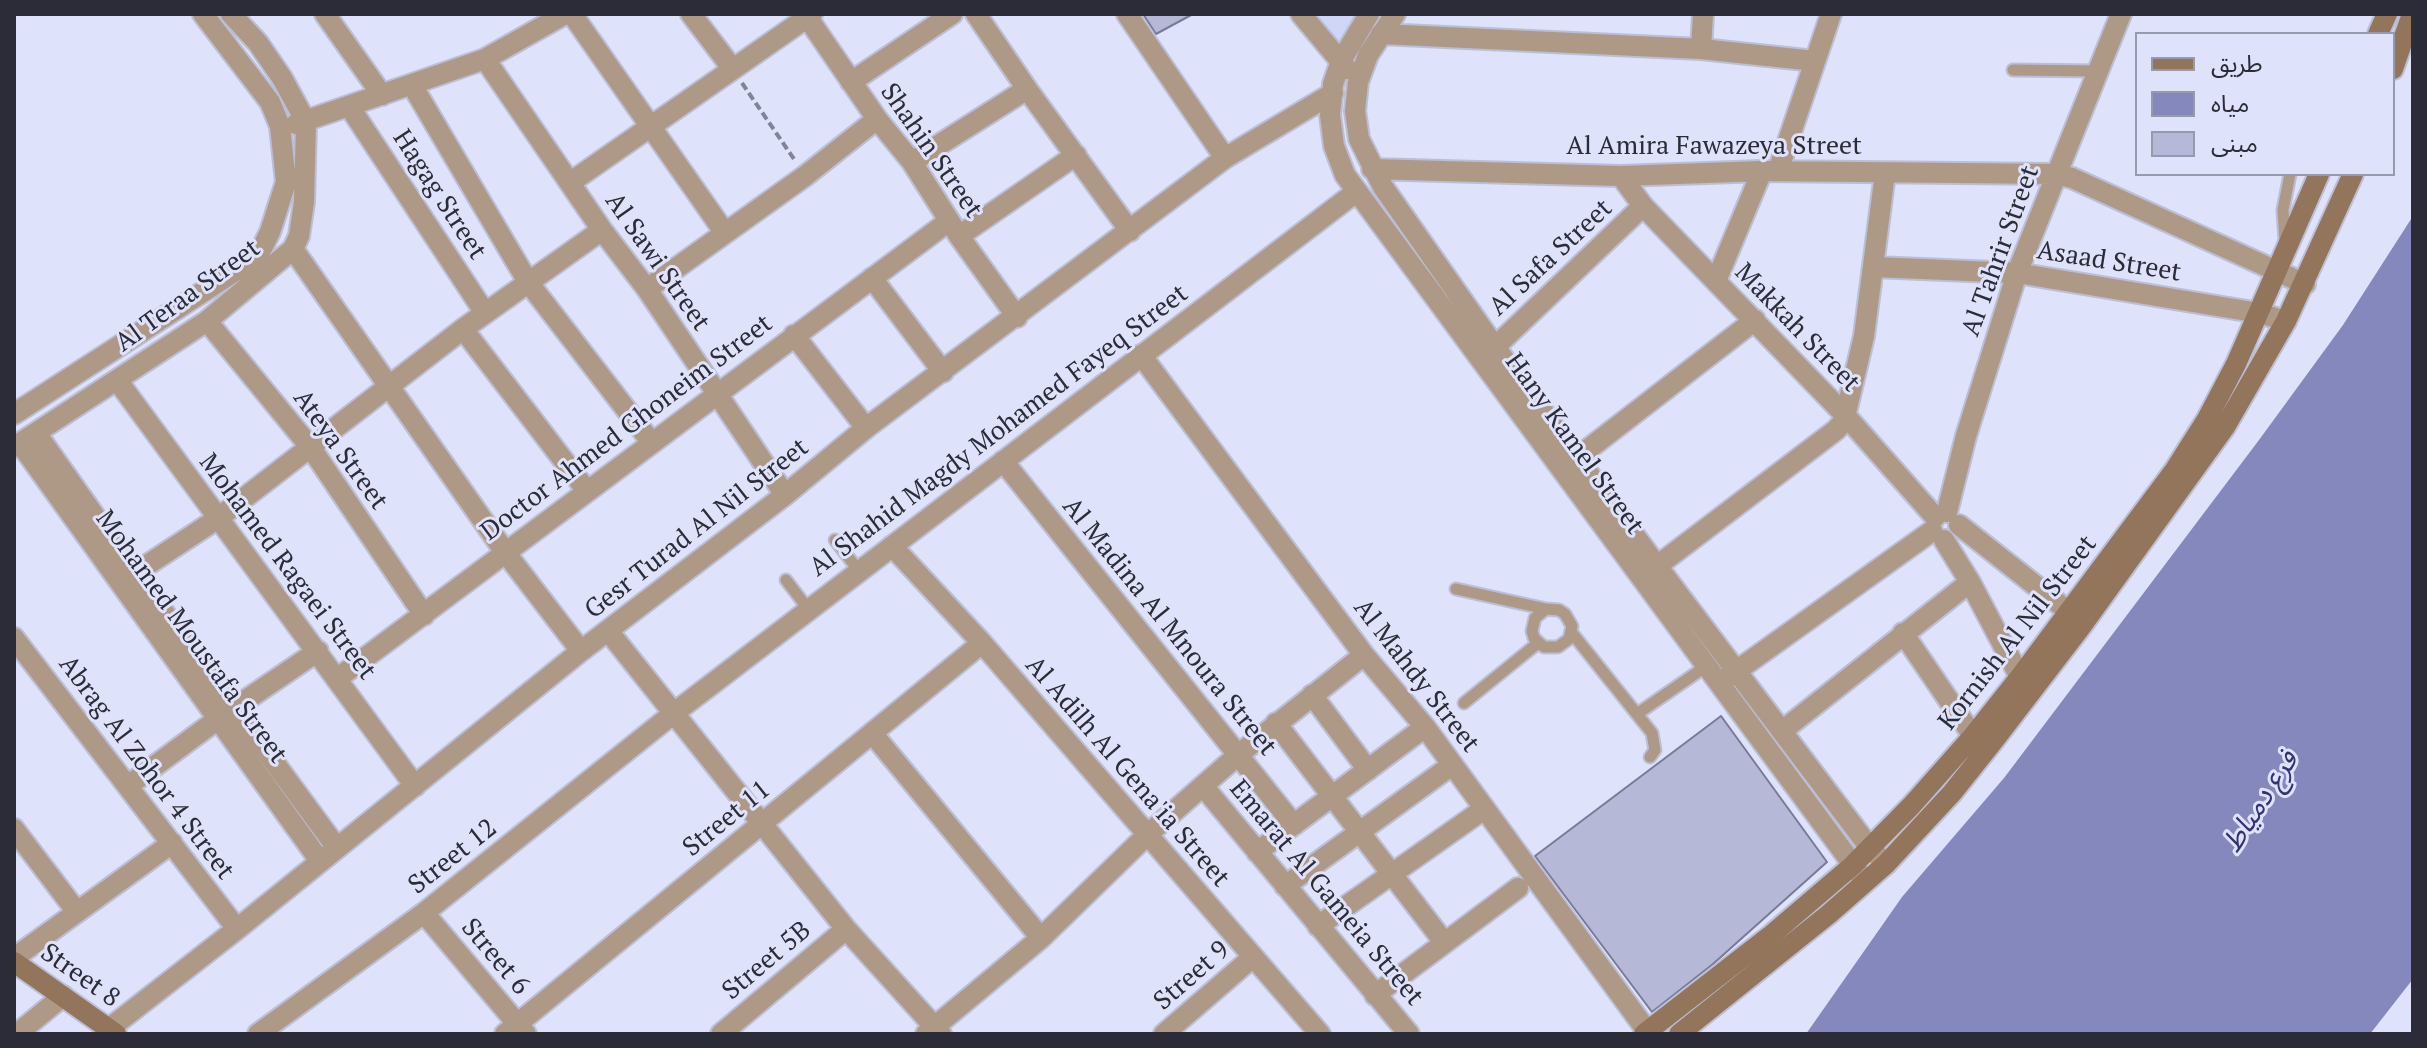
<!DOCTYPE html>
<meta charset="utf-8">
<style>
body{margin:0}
#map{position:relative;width:2427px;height:1048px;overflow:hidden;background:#dfe2fb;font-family:"PT Serif","Noto Sans Arabic",serif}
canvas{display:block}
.frame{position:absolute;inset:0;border:16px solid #2b2c38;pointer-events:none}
.legend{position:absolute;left:2135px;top:32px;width:260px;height:144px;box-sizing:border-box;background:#dfe2fb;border:2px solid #9799ad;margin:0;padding:10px 14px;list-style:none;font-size:24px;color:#2b2c38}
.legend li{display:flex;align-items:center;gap:16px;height:40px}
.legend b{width:40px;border:2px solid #9799ad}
</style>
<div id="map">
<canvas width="2427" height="1048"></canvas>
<div class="frame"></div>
<ul class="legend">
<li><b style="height:10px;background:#92755a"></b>طريق</li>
<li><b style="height:22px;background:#8488bd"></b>مياه</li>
<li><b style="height:22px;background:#b5b8d6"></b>مبنى</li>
</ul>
</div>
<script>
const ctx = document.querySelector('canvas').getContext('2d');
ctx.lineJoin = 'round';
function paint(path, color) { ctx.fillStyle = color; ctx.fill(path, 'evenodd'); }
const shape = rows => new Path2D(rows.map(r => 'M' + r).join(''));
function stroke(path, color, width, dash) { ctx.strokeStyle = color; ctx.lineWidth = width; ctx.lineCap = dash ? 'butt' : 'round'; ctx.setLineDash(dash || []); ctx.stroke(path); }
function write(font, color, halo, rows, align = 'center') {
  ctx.font = font + ' "PT Serif","Noto Sans Arabic",serif'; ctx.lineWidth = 6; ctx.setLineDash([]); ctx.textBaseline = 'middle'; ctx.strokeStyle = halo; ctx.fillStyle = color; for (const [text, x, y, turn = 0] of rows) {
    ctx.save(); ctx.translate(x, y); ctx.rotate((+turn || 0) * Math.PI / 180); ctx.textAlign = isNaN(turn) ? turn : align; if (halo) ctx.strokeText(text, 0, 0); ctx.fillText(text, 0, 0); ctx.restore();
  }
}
paint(shape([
 [1312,14,1365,14,1342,48]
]), '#d0d5fa');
paint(shape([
 [2413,216,2413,979,2370,1034,1806,1034,1902,897,2004,778,2259,440,2343,325]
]), '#8488bd');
const building = shape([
 [1143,14,1193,14,1156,34,1143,14],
 [1721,716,1827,862,1713,964,1652,1012,1535,856,1721,716]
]);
paint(building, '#b5b8d6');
stroke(building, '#787b96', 2);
const lane = shape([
 [2013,70,2098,71],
 [2285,241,2283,210,2290,174],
 [835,540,859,571],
 [786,580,809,610],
 [1456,589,1546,609,1559,610,1565,614,1572,626,1569,639,1558,647,1544,647,1534,638,1532,631,1535,618,1546,609],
 [1572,633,1652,733,1655,750,1650,757],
 [1464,703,1538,643],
 [1637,714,1705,667]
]);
const street = shape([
 [325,14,382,95],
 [572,14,725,233],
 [691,14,732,68],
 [805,14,877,119,912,162,959,236,1017,317],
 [976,14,1027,89,1130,231],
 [1127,14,1225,158],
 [1301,14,1347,69],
 [1369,14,1341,61,1333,84,1330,115,1334,146,1345,175,1865,881],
 [1395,14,1368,55,1358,82,1355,111,1359,139,1383,187,1495,347,1657,566,1870,848,1886,864],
 [1381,34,1701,49,1815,61],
 [1701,49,1703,14],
 [485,59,602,230,647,289,785,495],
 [851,82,952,14],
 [412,85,528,282,652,443],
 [349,106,485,313],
 [296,124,485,59,565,14],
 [912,162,1027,89],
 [1372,169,1621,176,1762,171,2056,174,2072,178,2305,284],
 [1778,171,1831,14],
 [1621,176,1643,206,1846,416,1935,517],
 [571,182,812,14],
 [959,236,1076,155],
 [293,249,505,552,581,651],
 [1874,267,2017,273,2259,313,2286,321],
 [872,278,943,372],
 [1716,281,1762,171],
 [647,289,805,176,877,119],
 [207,321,311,448,424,615],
 [463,329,587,491],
 [794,335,866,428],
 [1495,347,1643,206],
 [1141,355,1364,655,1425,727,1647,1031],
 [117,380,415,786],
 [14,414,246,264,261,250,270,232,286,182,280,126,270,102,203,14],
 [36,433,135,573,337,848],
 [20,443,320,861],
 [14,447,207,321,293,249,299,236,304,202,306,122,282,78,258,43,231,14],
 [1578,457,1755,320],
 [1003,461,1294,825],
 [1947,512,1966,436,2017,273,2121,14],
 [1959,525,2069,612],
 [1944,540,1970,582,2020,677],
 [892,546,982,643,1320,1034],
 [1657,566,1836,430,1844,421,1864,336,1885,173],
 [135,573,217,519,463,329,602,230],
 [609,632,846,929,941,1034],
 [1903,633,1973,736],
 [14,638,237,929],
 [1728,677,1932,531],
 [338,678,949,221],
 [1312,695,1368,770],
 [1276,723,1444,942],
 [1782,731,1970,582],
 [872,733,1041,938],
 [129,785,218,719,318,651],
 [1203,786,1409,1034],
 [14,829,77,912],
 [1257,852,1425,727],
 [1285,886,1452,765],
 [424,913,526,1034],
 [1318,926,1484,809],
 [14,958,172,843],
 [1375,995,1518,888],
 [110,1028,237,929,581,651,785,495,866,428,1225,158,1333,93],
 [17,1034,63,996],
 [258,1034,424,913,674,713,1356,192],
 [505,1034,982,643],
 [721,1034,846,929],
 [926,1034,1041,938,1147,835,1238,755,1364,655],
 [1164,1034,1253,957]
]);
const secondary = shape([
 [2378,34,2387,14],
 [2393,69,2412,14],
 [14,962,116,1034],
 [1644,1034,1770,936,1852,866,1912,805,1973,736,2020,677,2174,471,2207,419,2236,364,2319,174],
 [1679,1034,1829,914,1886,864,1952,793,1995,739,2081,627,2225,427,2286,321,2353,174]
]);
stroke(lane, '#bbbed4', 15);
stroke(street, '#bbbed4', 24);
stroke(secondary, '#bbbed4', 24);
stroke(shape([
 [742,83,796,162]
]), '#818396', 4, [8, 4]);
stroke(lane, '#ae9987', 11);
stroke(street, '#ae9987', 20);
stroke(secondary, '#92755a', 20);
write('26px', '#2b2c38', '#dfe2fb', [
 ["Al Amira Fawazeya Street",1714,147],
 ["Shahin Street",931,151,55],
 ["Hagag Street",439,195,57],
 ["Al Tahrir Street",2001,251,-70],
 ["Al Safa Street",1551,258,-43],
 ["Al Sawi Street",657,262,55],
 ["Asaad Street",2109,262,9],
 ["Al Teraa Street",188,296,-36],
 ["Makkah Street",1797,328,46],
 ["Doctor Ahmed Ghoneim Street",627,428,-37],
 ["Al Shahid Magdy Mohamed Fayeq Street",999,431,-37],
 ["Hany Kamel Street",1574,444,54],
 ["Ateya Street",340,450,54],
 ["Gesr Turad Al Nil Street",697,529,-38],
 ["Mohamed Ragaei Street",287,567,53],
 ["Al Madina Al Mnoura Street",1169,627,51],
 ["Kornish Al Nil Street",2018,633,-52],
 ["Mohamed Moustafa Street",191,637,54],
 ["Al Mahdy Street",1416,676,52],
 ["Abrag Al Zohor 4 Street",146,768,53],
 ["Al Adilh Al Gena'ia Street",1127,772,49],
 ["Street 11",727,819,-39],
 ["Street 12",453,857,-38],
 ["Emarat Al Gameia Street",1326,893,50],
 ["Street 6",495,957,50],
 ["Street 5B",767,961,-40],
 ["Street 8",80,976,35],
 ["Street 9",1192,976,-41]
]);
write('italic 28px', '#333273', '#dfe2fb', [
 ["فرع دمياط",2261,802,-57]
]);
</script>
